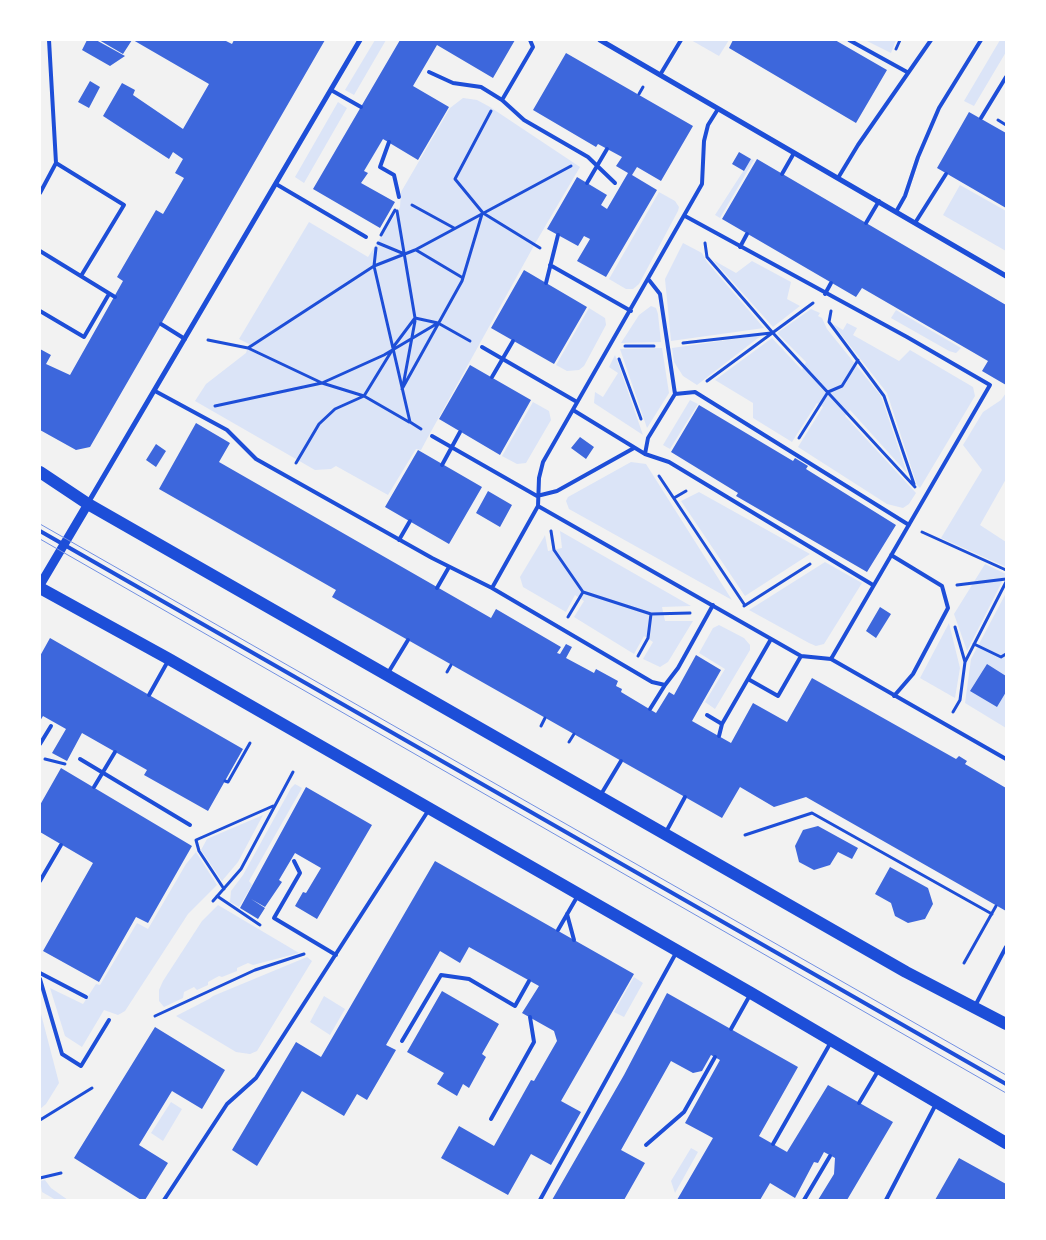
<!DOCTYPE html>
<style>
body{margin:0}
#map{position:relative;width:1046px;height:1240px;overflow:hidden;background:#f2f2f2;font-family:Rubik,sans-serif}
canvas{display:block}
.frame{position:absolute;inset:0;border:41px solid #fff;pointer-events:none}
</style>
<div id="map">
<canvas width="1046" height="1240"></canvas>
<div class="frame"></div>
</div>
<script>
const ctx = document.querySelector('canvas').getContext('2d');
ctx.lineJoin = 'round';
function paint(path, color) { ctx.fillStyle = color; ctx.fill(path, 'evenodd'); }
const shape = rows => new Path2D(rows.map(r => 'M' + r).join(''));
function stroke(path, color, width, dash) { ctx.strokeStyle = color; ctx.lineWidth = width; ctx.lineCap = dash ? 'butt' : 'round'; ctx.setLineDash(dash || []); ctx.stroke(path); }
paint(shape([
 [375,40,386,40,354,95,345,90],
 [691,40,729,40,719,56],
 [865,40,896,40,891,53],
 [1000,40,1006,40,1006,52,974,106,964,101],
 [463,98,477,100,490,107,580,167,536,242,428,437,421,450,416,449,388,495,336,466,331,469,315,470,195,401,206,384,246,353,249,344,239,339,309,222,368,257,400,207,401,192,450,108],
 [338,102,347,108,304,183,295,177],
 [751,159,754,160,720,218,715,215],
 [960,185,1006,211,1006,251,943,215],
 [659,192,675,201,679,207,678,211,639,284,633,289,626,289,609,279],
 [683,243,702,253,707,262,764,328,671,341,665,279],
 [713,260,736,273,752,261,791,282,787,299,800,306,773,327],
 [651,306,656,308,658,314,661,342,621,343,639,315],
 [589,308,605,318,606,325,584,366,579,370,567,371,556,365],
 [811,309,820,313,818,316,822,318,827,329,881,396,907,473,850,410,845,416,916,493,909,504,903,508,887,504,798,447,823,407,817,403,792,442,753,418,753,403,715,380,772,338,802,370,806,362,777,333],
 [896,310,961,348,956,353,949,351,891,318],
 [847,323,857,328,853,335,899,361,910,350,973,387,975,396,920,488,917,485,887,393,833,324,843,330],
 [762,335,697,385,683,376,674,362,672,348],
 [662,348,669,393,647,428,620,349],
 [615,355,617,360,643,435,594,403,595,392,603,397,618,373,609,367],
 [1006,393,1006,479,980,525,1006,542,1006,567,941,538,982,470,963,445,983,412,1001,400],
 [690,400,698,404,670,449,663,445],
 [533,402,549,411,551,420,526,463,517,464,502,456],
 [631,462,646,464,732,600,569,509,566,501,568,497],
 [699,492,810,554,745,596,681,501],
 [560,531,691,606,662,607,665,621,693,621,668,662,660,667,643,659,653,642,644,636,634,654,574,617,584,601,575,595,566,612,523,587,520,577,544,537,545,535,548,551,562,548],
 [825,562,862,583,824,644,816,646,809,643,749,610],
 [985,564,1006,574,967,651,954,614],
 [1006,593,1006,728,965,703,971,659],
 [949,623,960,668,955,698,920,678],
 [719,625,744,638,750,645,750,650,715,709,705,702,725,669,699,653,713,628],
 [295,784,302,788,249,881,252,885,239,907,230,902,231,891,243,875,291,788],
 [263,815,238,862,222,881,201,850,207,839],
 [196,852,217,885,188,914,125,1011,118,1015,104,1010,82,1047,65,1036,50,988,83,1004,96,984,100,985,137,923,148,929,186,864],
 [218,905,299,953,253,965,248,963,237,968,237,971,222,977,219,976,208,982,208,985,197,990,194,987,184,992,183,998,164,1007,159,1001,159,990,163,981,202,921],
 [307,957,312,961,257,1051,250,1054,236,1052,176,1016,209,999,213,996],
 [634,977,643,983,624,1017,614,1012],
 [324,996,345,1009,330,1035,310,1022],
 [40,1010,59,1083,46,1104,40,1109],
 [171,1102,182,1109,163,1141,151,1133],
 [691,1148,698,1152,675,1193,671,1181],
 [45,1180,51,1188,68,1200,56,1200,42,1192,40,1181]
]), '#dbe4f7');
paint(shape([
 [87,40,96,40,125,56,110,66,82,50],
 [99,40,132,40,123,54],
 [133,40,224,40,232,44,234,40,325,40,90,447,76,450,40,430,40,349,51,355,46,364,70,375,123,281,117,277,156,210,163,214,184,178,175,173,183,159,173,152,169,159,103,116,122,83,135,90,133,95,183,129,209,84],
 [400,40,515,40,493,78,437,45,413,86,449,107,418,160,383,139,364,171,368,173,361,183,395,202,380,228,313,189],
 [733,40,835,40,887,70,856,123,729,48],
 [566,53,693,126,661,181,637,167,632,175,657,190,606,277,577,261,590,239,584,236,578,246,547,229,577,177,607,195,601,205,607,209,628,173,616,166,622,157,598,144,596,147,533,110],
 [90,81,100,87,89,108,78,102],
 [969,112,1006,133,1006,208,937,168],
 [739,152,751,159,744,171,732,164],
 [757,159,1006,305,1006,385,982,371,988,361,862,288,856,297,722,219],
 [524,270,587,307,554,364,491,328],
 [470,365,531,400,500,455,439,419],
 [699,405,793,461,795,458,808,466,806,469,896,525,867,572,736,496,738,493,671,452],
 [196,423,230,443,219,462,491,618,496,609,561,647,557,653,560,654,566,644,572,647,566,658,594,673,596,669,618,681,616,686,622,689,621,692,656,713,669,692,674,695,696,655,721,670,692,721,731,743,753,703,787,722,812,678,956,759,959,756,967,761,965,764,1006,788,1006,911,806,797,774,807,740,787,722,818,332,597,336,590,159,489],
 [580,437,594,447,586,459,571,448],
 [156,444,166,451,156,467,146,460],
 [418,450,482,487,449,544,385,507],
 [488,491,512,505,500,527,476,513],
 [880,607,891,614,876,638,866,631],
 [50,638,243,749,208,811,144,775,147,770,82,733,67,761,52,753,66,729,43,716,40,721,40,656],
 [987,664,1006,676,1006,692,997,707,970,691],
 [61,768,192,846,148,923,136,917,99,982,43,951,93,863,40,832,40,805],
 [306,787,372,825,317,919,295,906,303,892,306,893,321,868,295,853,279,880,282,882,265,907,251,899,265,908,258,919,240,908],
 [818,826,858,848,852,859,838,852,830,865,814,870,799,862,795,846,803,830],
 [435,861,634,974,561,1101,581,1112,551,1165,531,1154,508,1195,441,1158,459,1126,494,1146,531,1080,534,1081,557,1041,554,1031,522,1013,539,986,469,947,460,963,440,951,386,1045,396,1050,367,1100,357,1094,344,1116,302,1091,257,1166,232,1150,296,1042,321,1057],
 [890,867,928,888,933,904,925,919,908,923,895,916,891,903,875,894],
 [442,991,499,1024,482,1054,486,1057,469,1088,463,1084,457,1096,437,1084,444,1073,407,1052],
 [667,993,798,1067,759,1136,787,1152,828,1085,893,1122,847,1200,818,1200,834,1174,835,1158,824,1152,818,1163,814,1162,795,1198,770,1183,760,1200,677,1200,713,1138,685,1123,720,1060,711,1055,702,1071,693,1073,671,1061,621,1150,645,1163,624,1200,552,1200,624,1075],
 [155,1027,225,1070,202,1109,172,1091,139,1145,168,1163,145,1200,141,1200,74,1158],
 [959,1158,1006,1184,1006,1200,935,1200]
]), '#3d67dc');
stroke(shape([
 [896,49,900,40],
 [639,94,643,87],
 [491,111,455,179,483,213,540,248],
 [998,120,1006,125],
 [412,205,454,228],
 [397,211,415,318,438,323,470,341],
 [381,235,395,210],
 [378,243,402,253],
 [705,243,707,257,773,333,915,487],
 [376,248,374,266,410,422,421,429],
 [416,250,463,278],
 [831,311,829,322,884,396,914,484],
 [208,340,248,348,322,383,364,396,409,422],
 [683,343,771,333],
 [394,346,415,318],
 [625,346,654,346],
 [248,348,374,266,415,250,571,166],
 [619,359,641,419],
 [707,381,813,303],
 [403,386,415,321],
 [402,389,462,281,482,214],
 [215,406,322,383,384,355,438,323],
 [799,438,828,392,842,386,858,360],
 [296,463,319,424,335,409,364,396,391,352],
 [659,476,744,604],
 [674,498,686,491],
 [551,531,554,550,583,592,651,614,690,613],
 [922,532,1006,570],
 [957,585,1006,579],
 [744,606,810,564],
 [568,617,583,592],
 [955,627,965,662],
 [974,644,1001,657,1006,654],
 [638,656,648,638,651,614],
 [447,672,451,665],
 [953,712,960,700,965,662,1006,582],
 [541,726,545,718],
 [569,742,574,734],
 [45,759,65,764],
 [225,781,228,782,250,743],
 [745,835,812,813,992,914],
 [224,889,199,851,196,840,273,806],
 [217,896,260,925],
 [213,901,241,869,293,772],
 [964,963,996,906],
 [155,1016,255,970,304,954],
 [40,1120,92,1088],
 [40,1178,61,1173]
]), '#1d4ed8', 3);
stroke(shape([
 [849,40,907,72],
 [429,72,453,83,481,87,502,100,524,120,588,157,615,183],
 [660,75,681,40],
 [331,90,361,107],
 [502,100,533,47,530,40],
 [981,118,1006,77],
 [389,142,380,167,394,175,399,197],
 [56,163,124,205,81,276],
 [782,174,794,153],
 [838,178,858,145,931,40],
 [587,183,607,149],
 [276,184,366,237],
 [40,193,56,163,49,40],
 [896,212,905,196,918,157,939,108,981,40],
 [685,216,907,337,990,385,831,659],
 [866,223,879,201],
 [915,223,946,174],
 [740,247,747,234],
 [40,251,115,297],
 [550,265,631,311],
 [546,283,558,235],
 [825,294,831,283],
 [40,311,84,337,109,294],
 [161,324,185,339],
 [482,347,577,402],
 [492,377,513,341],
 [155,391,227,430,256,459,432,558,492,588,652,682,665,685,678,668,713,605],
 [675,394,695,392,909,525],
 [573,410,645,454,669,462,873,585],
 [432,436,537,496,557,491,634,448],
 [645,454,648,438,675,394,660,294,649,280],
 [442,465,460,432],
 [538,506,801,656,831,659,1006,759],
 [40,531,1006,1084],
 [399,540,410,521],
 [891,555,942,586,948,608,913,674,894,696],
 [437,588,449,567],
 [492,588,538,506,539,478,543,462,702,184,704,141,708,125,718,109],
 [388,673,408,640],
 [748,679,778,696,801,656],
 [149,695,168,661],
 [650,709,665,685],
 [707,715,722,724,771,639],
 [719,736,722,724],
 [40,744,51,726],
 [80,759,190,825],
 [94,787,115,752],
 [600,796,621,761],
 [666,832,685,797],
 [294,861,300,873,274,918,336,955],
 [40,881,61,845],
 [567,914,574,940],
 [558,930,577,897],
 [40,973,86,997],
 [40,979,62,1054,81,1066,109,1020],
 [975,1006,1006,947],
 [731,1029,750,995],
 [402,1041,441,975,469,979,515,1006,529,981],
 [859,1103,878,1071],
 [491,1119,534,1042,530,1017],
 [773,1144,831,1042],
 [646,1145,684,1112,715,1057],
 [164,1200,227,1104,256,1078,428,811],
 [540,1200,676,953],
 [804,1200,830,1156],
 [886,1200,936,1104]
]), '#1d4ed8', 4);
stroke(shape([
 [600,40,1006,276],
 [88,503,360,40]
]), '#1d4ed8', 5);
stroke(shape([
 [40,585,88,504]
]), '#1d4ed8', 9);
stroke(shape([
 [40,472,88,504,906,972,1006,1024],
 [40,588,169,659,751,993,1006,1143]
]), '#1d4ed8', 12);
stroke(shape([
 [40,524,1006,1075],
 [40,539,1006,1093]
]), '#7290e2', 1);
</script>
